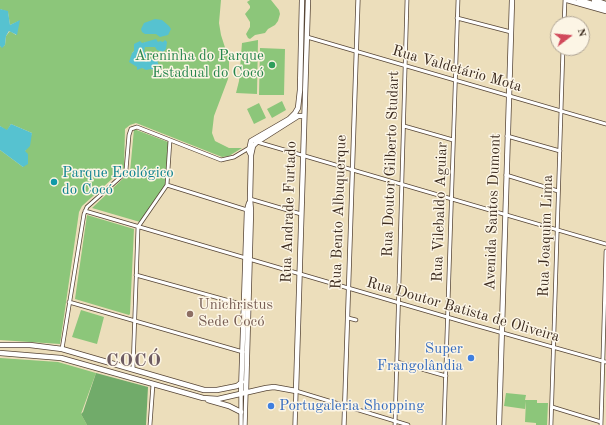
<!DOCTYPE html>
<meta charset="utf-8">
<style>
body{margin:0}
#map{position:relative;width:606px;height:425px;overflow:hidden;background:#ecdebb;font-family:"Old Standard TT",serif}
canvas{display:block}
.north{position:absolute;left:550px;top:16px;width:40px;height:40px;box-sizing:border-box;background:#fcf5e5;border:1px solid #afa495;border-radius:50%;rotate:74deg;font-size:11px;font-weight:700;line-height:16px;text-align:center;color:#3b2a1e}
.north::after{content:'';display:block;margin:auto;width:14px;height:18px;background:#d1495b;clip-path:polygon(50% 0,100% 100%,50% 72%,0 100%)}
</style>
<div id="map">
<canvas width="606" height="425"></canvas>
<div class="north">N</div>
</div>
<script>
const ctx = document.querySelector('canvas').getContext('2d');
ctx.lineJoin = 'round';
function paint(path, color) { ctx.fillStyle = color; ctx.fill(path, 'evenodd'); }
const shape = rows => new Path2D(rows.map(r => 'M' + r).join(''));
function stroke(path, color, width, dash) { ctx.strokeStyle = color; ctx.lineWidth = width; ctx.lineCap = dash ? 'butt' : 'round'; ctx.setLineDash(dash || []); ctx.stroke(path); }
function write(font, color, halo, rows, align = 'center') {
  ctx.font = font + ' "Old Standard TT",serif'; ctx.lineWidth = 3; ctx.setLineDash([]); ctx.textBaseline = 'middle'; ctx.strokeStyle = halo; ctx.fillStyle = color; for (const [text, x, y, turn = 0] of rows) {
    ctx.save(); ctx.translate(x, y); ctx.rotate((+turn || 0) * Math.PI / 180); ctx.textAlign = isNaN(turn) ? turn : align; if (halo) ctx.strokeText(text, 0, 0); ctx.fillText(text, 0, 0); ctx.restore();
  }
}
paint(shape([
 [0,0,221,0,219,23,221,35,229,60,229,71,228,79,214,116,212,133,215,141,229,148,242,148,229,156,222,157,136,123,130,125,125,129,124,168,122,170,82,206,79,212,60,344,0,340,0,150,23,167,25,151,32,133,11,124,7,131,0,126,0,46,2,47,5,45,6,36,10,31,16,35,19,21,10,25,8,12,0,9],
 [146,42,163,42,155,47,144,47,144,52,147,57,152,60,157,60,158,66,153,72,154,70,151,69,142,68,132,53,142,44],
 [250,0,271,0,279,10,280,14,278,21,275,25,268,29,265,33,255,35,250,39,248,38,246,34,250,27,250,22,245,14,250,8,250,6,247,2],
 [258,40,257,94,236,93,239,81,242,43],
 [260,48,285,49,284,95,259,95],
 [282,101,286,110,272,118,267,109],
 [259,103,266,118,254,124,247,109],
 [134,129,168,142,166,184,140,222,92,208,130,172],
 [87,215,134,229,130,314,129,315,75,299],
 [81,310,104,317,97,344,72,337],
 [0,358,58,362,96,373,81,414,87,425,0,425],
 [506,393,526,395,525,400,537,400,537,403,548,403,547,425,536,425,536,423,525,422,526,401,525,409,504,406]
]), '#8cc67a');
paint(shape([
 [96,373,148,387,146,425,87,425,81,414,83,412]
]), '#71ab6a');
paint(shape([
 [0,9,8,11,10,25,20,20,17,35,9,31,6,36,5,45,2,48,0,46],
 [155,19,162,20,169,26,171,29,168,35,160,37,156,34,145,34,142,32,141,29,144,23],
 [156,39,158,42,160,41,163,42,165,40,167,42,166,49,163,52,157,50,155,47,145,47,144,52,152,60,157,60,160,69,160,73,153,73,154,70,151,69,146,70,142,68,137,70,137,67,129,62,132,53,134,51,134,44,140,41,142,43],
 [11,124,32,133,30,146,25,151,28,154,28,164,23,167,0,150,0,126,7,130]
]), '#56c2d0');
const minor = shape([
 [457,18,511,32],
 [564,24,565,0],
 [307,37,606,124],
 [404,126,453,140],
 [507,136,560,151],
 [257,142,606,244],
 [506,175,558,191],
 [167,185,247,210],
 [250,199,301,214],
 [85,211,471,324,606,362],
 [136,275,244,305],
 [69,302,243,352],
 [348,318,356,320],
 [62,349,84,214,87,207,124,174,126,170,129,135,131,129,137,127,221,160,234,157,249,148],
 [397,362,446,376],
 [133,368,138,227,167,185,170,140],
 [296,391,408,425],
 [552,407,601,422],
 [150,425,153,384],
 [395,425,407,0],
 [444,425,458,0],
 [551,425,563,48],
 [601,425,606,251]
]);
const tertiary = shape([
 [241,425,241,393],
 [245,425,246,392],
 [295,425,296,391],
 [344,425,358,0]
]);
const primary = shape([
 [567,0,606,11],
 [579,0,606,8],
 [594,0,606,4],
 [251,155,249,151,251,141,289,119,295,113,298,108,300,90,302,0],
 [0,345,30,345,62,349,204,390,217,390,237,386,242,382],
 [0,353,61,358,203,398,218,399,266,388,274,387,296,391,308,0],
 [246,392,251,211,250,199,251,155,253,146,257,142,298,116,304,116],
 [241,393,247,210,249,203],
 [208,400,229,406,241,412],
 [499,425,512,0]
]);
stroke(minor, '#564536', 4.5);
stroke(tertiary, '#564536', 5);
stroke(primary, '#564536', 6);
stroke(minor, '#fff', 3);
stroke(tertiary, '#fff', 3.5);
stroke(primary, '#fff', 4.5);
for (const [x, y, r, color] of [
 [272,65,4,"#2e9e5b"],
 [54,182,4,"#0f9aa8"],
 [190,314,4,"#8d6e63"],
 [471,358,4,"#3f7fe0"],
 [271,406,4,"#3f7fe0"]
]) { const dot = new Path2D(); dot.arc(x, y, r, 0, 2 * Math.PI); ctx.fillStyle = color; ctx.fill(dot); stroke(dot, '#fcf5e5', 1.5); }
write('15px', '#27864d', '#fcf5e5', [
 ["Areninha do Parque",264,56],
 ["Estadual do Cocó",264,73]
], 'right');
write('15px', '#3b2a1e', '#fcf5e5', [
 ["Rua Valdetário Mota",457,69,16],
 ["Rua Doutor Gilberto Studart",391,164,-88],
 ["Rua Andrade Furtado",289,212,-88],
 ["Rua Bento Albuquerque",339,212,-88],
 ["Rua Vilebaldo Aguiar",440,212,-88],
 ["Avenida Santos Dumont",493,212,-88],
 ["Rua Joaquim Lima",546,236,-88],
 ["Rua Doutor Batista de Oliveira",463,310,16]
]);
write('15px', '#0d838f', '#fcf5e5', [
 ["Parque Ecológico",62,173],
 ["do Cocó",62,190]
], 'left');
write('15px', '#785e54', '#fcf5e5', [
 ["Unichristus",198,305],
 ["Sede Cocó",198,322]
], 'left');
write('15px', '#366cbe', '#fcf5e5', [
 ["Super",463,349],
 ["Frangolândia",463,366],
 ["Portugaleria Shopping",279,406,"left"]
], 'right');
ctx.letterSpacing = '1px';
write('bold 19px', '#6d5b62', '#fcf5e5', [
 ["COCÓ",134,361]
]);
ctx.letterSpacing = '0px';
</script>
